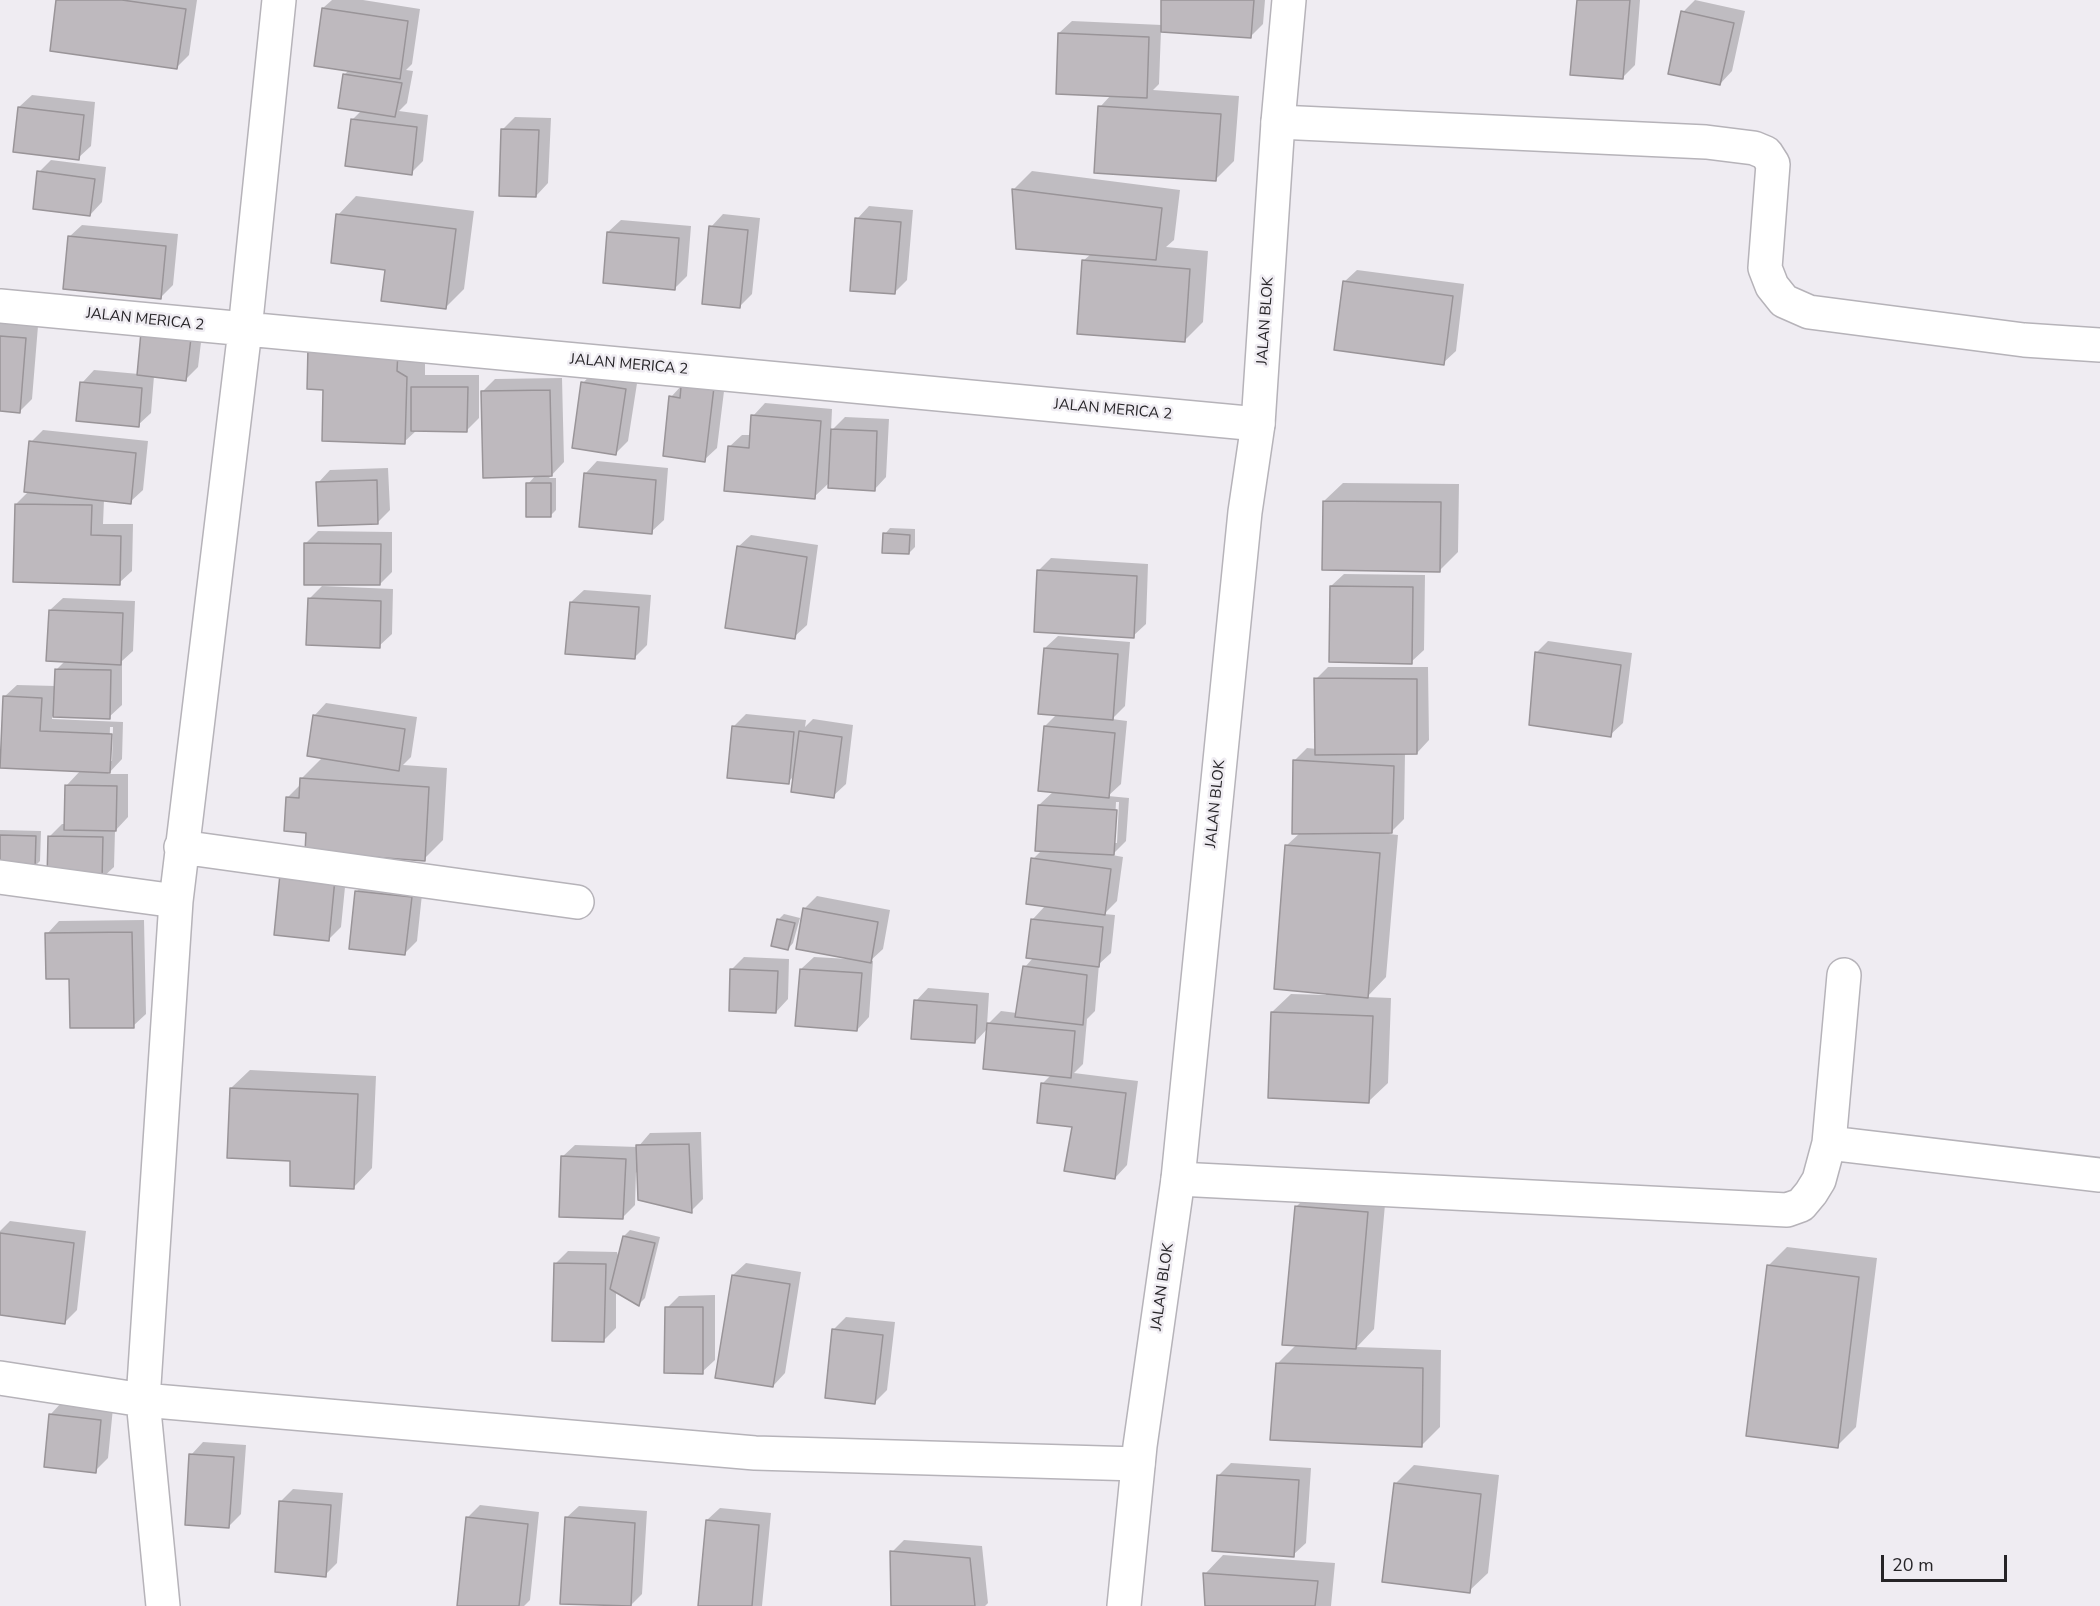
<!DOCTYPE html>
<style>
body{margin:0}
#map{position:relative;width:2100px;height:1606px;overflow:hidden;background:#efecf2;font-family:"Nunito Sans",sans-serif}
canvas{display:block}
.scale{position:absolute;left:1881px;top:1555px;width:126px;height:27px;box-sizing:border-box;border:3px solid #262427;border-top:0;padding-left:8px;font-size:18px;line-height:21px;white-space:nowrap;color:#262427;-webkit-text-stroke:4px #efecf2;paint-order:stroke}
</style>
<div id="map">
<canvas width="2100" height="1606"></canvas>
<div class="scale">20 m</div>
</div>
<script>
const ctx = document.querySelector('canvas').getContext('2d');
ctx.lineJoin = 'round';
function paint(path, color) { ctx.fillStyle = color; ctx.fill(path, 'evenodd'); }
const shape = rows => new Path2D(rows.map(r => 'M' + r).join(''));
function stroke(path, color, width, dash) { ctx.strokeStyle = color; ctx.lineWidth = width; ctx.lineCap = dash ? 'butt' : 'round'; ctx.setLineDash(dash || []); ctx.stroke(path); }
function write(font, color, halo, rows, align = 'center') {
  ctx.font = font + ' "Nunito Sans",sans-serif'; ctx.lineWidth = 5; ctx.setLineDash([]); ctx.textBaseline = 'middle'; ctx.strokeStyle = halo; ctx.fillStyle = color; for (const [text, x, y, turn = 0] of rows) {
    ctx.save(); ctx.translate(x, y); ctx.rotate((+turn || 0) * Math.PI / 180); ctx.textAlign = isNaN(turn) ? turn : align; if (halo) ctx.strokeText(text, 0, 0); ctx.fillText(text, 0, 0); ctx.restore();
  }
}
paint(shape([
 [58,0,197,0,189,55,177,67],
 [332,0,363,0,420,9,412,64,406,70,413,71,407,103,399,111,428,115,423,161,411,173,352,120,362,110,344,75,350,69,323,8],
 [1163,0,1265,0,1263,24,1250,37,1161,30,1159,84,1153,90,1239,96,1234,161,1216,179,1100,107,1111,95,1059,33,1072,21,1162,25],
 [1579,0,1640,0,1635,65,1622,78],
 [1695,0,1745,11,1732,71,1720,84,1683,12],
 [32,95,95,102,91,146,78,158,19,107],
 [515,117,551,118,548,183,536,196,503,129],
 [51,160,106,167,102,202,90,215,39,172],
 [1032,171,1180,190,1174,240,1166,247,1208,251,1203,322,1184,341,1083,261,1091,254,1013,190],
 [356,196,474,211,464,289,446,307,386,268,338,215],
 [869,206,913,210,907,280,894,293,857,219],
 [723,214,760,218,752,294,740,306,711,227],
 [621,220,691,226,687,276,675,288,608,232],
 [82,225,178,234,173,285,161,297,69,237],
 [1357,270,1464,284,1456,351,1443,363,1344,282],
 [0,323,38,326,32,399,20,411,0,410],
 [203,326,198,367,185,380,154,376,151,413,138,425,82,383,94,370,139,374],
 [310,347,425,358,425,375,479,375,479,418,467,430,417,430,404,442],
 [727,367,717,448,704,460,671,397,682,385],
 [595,370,638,377,628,441,616,453,583,383],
 [562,378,564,462,549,478,556,478,556,510,550,516,528,484,536,475,482,392,495,379],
 [765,403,832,409,831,431,845,417,889,419,886,477,874,490,830,482,814,497,729,447,742,435,752,435,753,416],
 [43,430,148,441,143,490,130,502,104,500,103,524,133,524,132,571,119,583,16,504,29,491,31,442],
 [597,461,668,468,664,520,651,532,585,474],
 [388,468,390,510,377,523,318,483,330,470],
 [1343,483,1459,484,1458,552,1439,571,1324,501],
 [890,528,915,529,915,547,909,553,885,534],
 [318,531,392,532,392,572,380,584,306,543],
 [751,535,818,545,807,625,794,637,738,547],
 [1051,558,1148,564,1146,624,1133,636,1038,571],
 [1344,574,1425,575,1424,650,1411,662,1331,586],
 [322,586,393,589,392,634,379,646,309,599],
 [584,590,651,595,647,645,634,658,571,602],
 [63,598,135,601,133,651,122,661,122,705,109,717,52,716,52,719,123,722,122,759,108,774,128,774,128,817,115,831,114,867,101,879,50,836,62,824,66,824,66,786,81,770,4,697,17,685,56,686,56,670,65,661,50,610],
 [110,727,113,727,112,761,109,761],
 [1058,636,1130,642,1125,706,1112,719,1127,721,1121,784,1108,796,1129,798,1126,841,1112,855,1123,857,1117,901,1104,914,1115,915,1111,953,1099,964,1095,1011,1087,1019,1083,1064,1074,1073,1138,1081,1127,1165,1115,1178,1073,1126,1043,1083,1052,1074,988,1028,975,1042,916,1001,928,988,989,993,987,1025,1001,1011,1017,1013,1025,967,1033,958,1032,920,1046,905,1033,859,1042,850,1039,805,1054,791,1045,726,1057,714,1045,648],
 [1116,802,1119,802,1117,843,1114,843],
 [1548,641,1632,653,1623,723,1610,735,1536,653],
 [1328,667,1428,667,1429,740,1417,753,1405,753,1404,819,1389,834,1398,835,1386,977,1367,997,1391,998,1388,1083,1369,1101,1272,1012,1291,994,1326,995,1287,845,1300,833,1294,761,1307,748,1317,749,1316,679],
 [326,703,417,717,411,757,403,765,447,768,443,840,424,859,308,831,288,797,302,783,302,778,323,757,314,716],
 [746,714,806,720,805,727,813,719,853,725,846,784,833,796,794,776,788,782,733,727],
 [0,830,41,831,40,861,34,867,0,866],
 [294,862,347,867,341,927,329,939],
 [369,879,423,885,417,941,404,954,357,891],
 [817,896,890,910,883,949,870,961,873,961,869,1017,857,1030,801,969,814,957,849,959,849,957,804,909],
 [784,914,800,918,793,943,788,949,778,920],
 [144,920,146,1014,133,1026,70,977,47,934,59,921],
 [744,957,789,959,788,999,776,1012,732,969],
 [250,1070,376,1076,372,1168,354,1187,292,1159,231,1088],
 [701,1132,703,1199,691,1211,636,1172,635,1205,622,1218,562,1157,575,1145,638,1147,650,1133],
 [1315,1188,1386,1193,1374,1329,1357,1347,1441,1350,1440,1427,1421,1446,1278,1363,1297,1344,1296,1207],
 [10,1221,86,1231,77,1310,65,1322,0,1313,0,1231],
 [630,1230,660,1237,645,1298,639,1304,616,1291,616,1328,603,1341,555,1264,568,1251,617,1252,619,1259,624,1236],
 [1787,1247,1877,1258,1856,1427,1837,1446,1768,1266],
 [746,1263,801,1272,785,1373,773,1386,733,1275],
 [715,1295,715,1360,702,1372,667,1308,679,1296],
 [846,1317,895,1322,887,1390,875,1402,834,1329],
 [62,1402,113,1408,108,1458,95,1471,50,1415],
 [203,1442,246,1445,241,1514,228,1527,191,1455],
 [1231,1463,1311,1468,1306,1543,1293,1555,1219,1475],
 [1414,1465,1499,1475,1488,1573,1469,1591,1395,1484],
 [293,1489,343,1493,337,1563,325,1575,281,1501],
 [480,1505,539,1512,530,1600,524,1606,458,1606,467,1518],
 [579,1506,647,1511,642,1594,630,1606,562,1602,566,1518],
 [720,1508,771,1513,762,1606,699,1606,707,1520],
 [904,1540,982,1546,988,1603,985,1606,893,1606,892,1552],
 [1223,1555,1335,1563,1331,1606,1206,1606,1205,1574]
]), '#0003');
const building = shape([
 [56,0,122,0,186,9,177,69,50,51,56,0],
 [1161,0,1254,0,1251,38,1161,32,1161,0],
 [1577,0,1630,0,1623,79,1570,75,1577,0],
 [322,8,408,21,400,79,314,66,322,8],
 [1681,11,1734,23,1720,85,1668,74,1681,11],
 [1058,33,1149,37,1147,98,1056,94,1058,33],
 [343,74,402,83,395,117,338,108,343,74],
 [1098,106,1221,114,1216,181,1094,173,1098,106],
 [18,107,84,115,79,160,13,152,18,107],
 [351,119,417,127,412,175,345,166,351,119],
 [501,129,539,130,536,197,499,196,501,129],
 [37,171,95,179,90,216,33,209,37,171],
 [1012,189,1162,208,1156,260,1016,249,1012,189],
 [336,214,456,229,446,309,381,301,385,270,331,263,336,214],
 [855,218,901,222,895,294,850,291,855,218],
 [709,226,748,230,740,308,702,304,709,226],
 [607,232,679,238,675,290,603,283,607,232],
 [68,236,166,246,161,299,63,289,68,236],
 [1082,260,1190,269,1185,342,1077,334,1082,260],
 [1343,281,1453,296,1444,365,1334,350,1343,281],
 [141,332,191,338,186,381,137,375,141,332],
 [0,336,26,338,20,413,0,411,0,336],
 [308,347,398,351,397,371,407,377,405,444,322,441,323,390,307,389,308,347],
 [682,375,715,379,705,462,663,456,669,396,680,398,682,375],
 [80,382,142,388,139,427,76,421,80,382],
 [581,382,626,389,616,455,572,448,581,382],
 [411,387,468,387,467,432,411,431,411,387],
 [550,390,552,476,483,478,481,391,550,390],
 [751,415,821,421,815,499,724,491,728,446,749,448,751,415],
 [831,429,877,431,875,491,828,488,831,429],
 [29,441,136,453,131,504,24,492,29,441],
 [584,473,656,480,652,534,579,527,584,473],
 [377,480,378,524,318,526,316,482,377,480],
 [526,483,551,483,551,517,526,517,526,483],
 [1323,501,1441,502,1440,572,1322,570,1323,501],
 [15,504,92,505,91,535,121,536,120,585,13,582,15,504],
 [883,533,910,535,909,554,882,553,883,533],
 [304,543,381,544,380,585,304,585,304,543],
 [737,546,807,557,795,639,725,628,737,546],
 [1037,570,1137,576,1134,638,1034,632,1037,570],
 [1330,586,1413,587,1412,664,1329,662,1330,586],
 [308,598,381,601,380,648,306,645,308,598],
 [570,602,639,607,635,659,565,654,570,602],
 [49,610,123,613,121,665,46,661,49,610],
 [1044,648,1118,654,1113,720,1038,714,1044,648],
 [1535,652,1621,665,1611,737,1529,725,1535,652],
 [55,669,111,670,110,719,53,717,55,669],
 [1314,678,1417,679,1417,754,1315,755,1314,678],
 [3,696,42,698,40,731,112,734,110,773,0,768,3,696],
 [313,715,405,729,399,771,307,756,313,715],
 [732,726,794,732,789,784,727,778,732,726],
 [1044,726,1115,733,1109,798,1038,791,1044,726],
 [799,731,842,737,834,798,791,792,799,731],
 [1293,760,1394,766,1392,833,1292,834,1293,760],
 [300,778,429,787,425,861,305,852,306,833,284,831,286,797,299,798,300,778],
 [65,785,117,786,116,831,64,830,65,785],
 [1038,805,1117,810,1114,855,1035,851,1038,805],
 [0,835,36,836,35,868,0,868,0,835],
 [48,836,103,837,102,881,47,879,48,836],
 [1285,845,1380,853,1368,998,1274,989,1285,845],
 [1031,858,1111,869,1105,915,1026,904,1031,858],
 [280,874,335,879,329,941,274,935,280,874],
 [355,891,412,897,405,955,349,949,355,891],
 [803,908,878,922,871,963,796,949,803,908],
 [777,919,795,923,788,950,771,946,777,919],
 [1031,919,1103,927,1099,967,1026,958,1031,919],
 [132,932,134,1028,70,1028,69,979,46,979,45,933,132,932],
 [1023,966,1087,975,1083,1025,1015,1017,1023,966],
 [730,969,778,971,776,1013,729,1011,730,969],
 [800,969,862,973,857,1031,795,1026,800,969],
 [914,1000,977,1005,975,1043,911,1039,914,1000],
 [1271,1012,1373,1016,1369,1103,1268,1098,1271,1012],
 [987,1023,1075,1031,1071,1078,983,1069,987,1023],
 [1041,1083,1126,1093,1115,1179,1064,1171,1072,1127,1037,1123,1041,1083],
 [230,1088,358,1094,354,1189,290,1186,290,1161,227,1158,230,1088],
 [689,1144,692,1213,638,1200,636,1145,689,1144],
 [561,1156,626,1159,623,1219,559,1217,561,1156],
 [1295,1206,1368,1212,1356,1349,1282,1345,1295,1206],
 [0,1233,74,1243,65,1324,0,1315,0,1233],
 [623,1236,655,1243,639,1306,610,1289,623,1236],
 [554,1263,606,1264,604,1342,552,1341,554,1263],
 [1767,1265,1859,1277,1838,1448,1746,1436,1767,1265],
 [732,1275,790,1284,773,1387,715,1378,732,1275],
 [665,1307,703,1307,703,1374,664,1373,665,1307],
 [832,1329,883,1335,875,1404,825,1398,832,1329],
 [1276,1363,1423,1368,1422,1447,1270,1440,1276,1363],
 [49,1414,101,1420,96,1473,44,1467,49,1414],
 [189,1454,234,1457,229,1528,185,1525,189,1454],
 [1217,1475,1299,1480,1294,1557,1212,1551,1217,1475],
 [1394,1483,1481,1494,1470,1593,1382,1582,1394,1483],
 [279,1501,331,1505,326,1577,275,1572,279,1501],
 [466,1517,528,1524,519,1606,457,1606,466,1517],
 [565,1517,635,1523,631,1606,560,1604,565,1517],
 [706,1520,759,1525,752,1606,698,1606,706,1520],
 [890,1551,970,1558,975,1606,891,1606,890,1551],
 [1203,1573,1318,1581,1315,1606,1205,1606,1203,1573]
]);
paint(building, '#beb9be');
stroke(building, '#999498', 1.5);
const street = shape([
 [1278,122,1706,142,1754,148,1766,153,1773,164,1765,268,1772,286,1784,301,1809,312,2024,340,2100,345],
 [0,306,1258,424],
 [181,847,577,902],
 [0,877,176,901],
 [1829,1143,2100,1175],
 [1178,1179,1787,1210,1801,1205,1811,1193,1819,1180,1829,1143,1844,975],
 [0,1378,143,1400,755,1453,1138,1464],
 [163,1606,143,1400,176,901,245,330,279,0]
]);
const secondary = shape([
 [1124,1606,1140,1446,1178,1179,1245,512,1258,424,1278,122,1289,0]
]);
stroke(street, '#b6b3b9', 36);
stroke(secondary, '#b6b3b9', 36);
stroke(street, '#fff', 33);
stroke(secondary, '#fff', 33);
write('15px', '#262427', '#efecf2', [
 ["JALAN MERICA 2",145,320,6],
 ["JALAN BLOK",1266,321,-86],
 ["JALAN MERICA 2",629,365,5],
 ["JALAN MERICA 2",1113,410,5],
 ["JALAN BLOK",1216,804,-84],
 ["JALAN BLOK",1163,1287,-82]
]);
</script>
